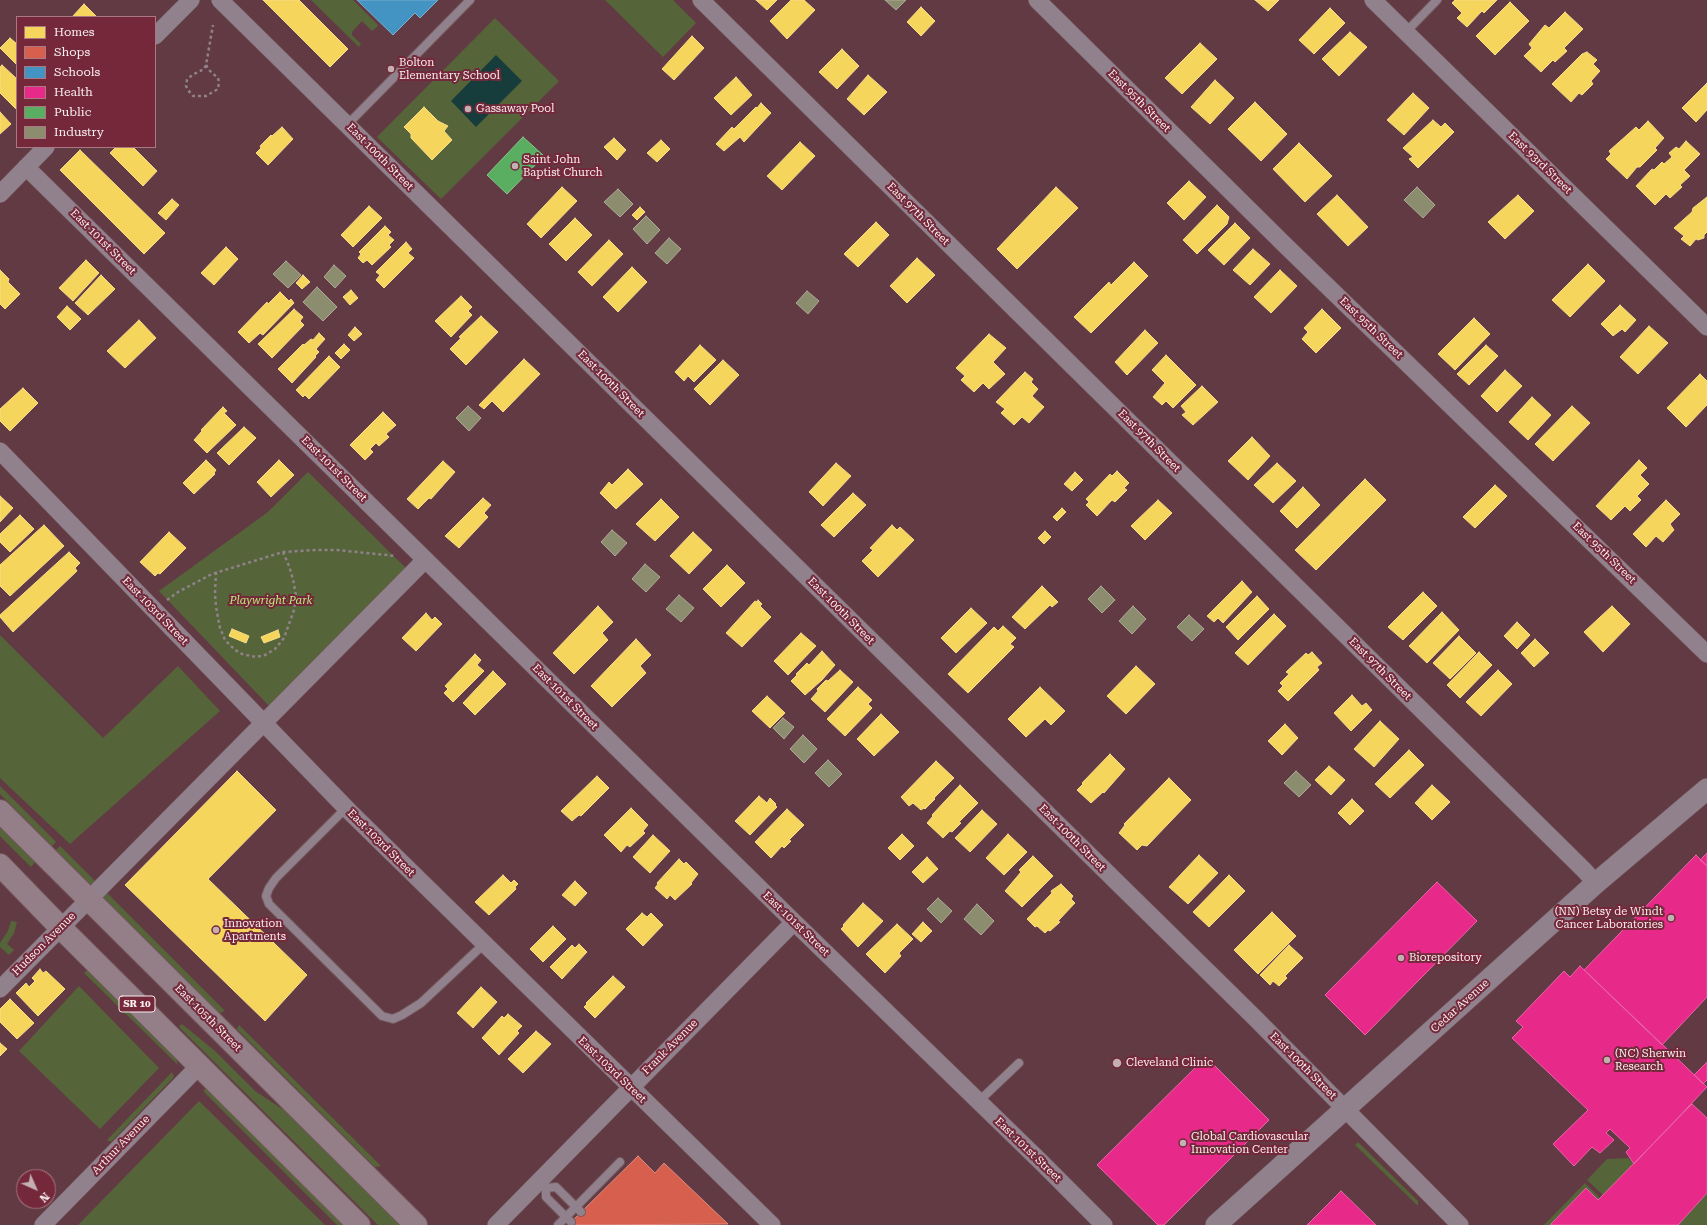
<!DOCTYPE html>
<style>
body{margin:0}
#map{position:relative;width:1707px;height:1225px;overflow:hidden;background:#623a43;font-family:"Roboto Serif",serif}
canvas{display:block}
.legend{position:absolute;left:16px;top:16px;width:140px;height:132px;box-sizing:border-box;background:#74283a;border:1px solid #a97883;margin:0;padding:5px 7px;list-style:none;font-size:12px;color:#f8eff0}
.legend li{display:flex;align-items:center;gap:8px;height:20px}
.legend b{width:20px;border:1px solid #a97883}
.north{position:absolute;left:16px;top:1169px;width:40px;height:40px;box-sizing:border-box;background:#74283a;border:1px solid #a97883;border-radius:50%;rotate:135deg;font-size:11px;font-weight:700;line-height:16px;text-align:center;color:#f8eff0}
.north::after{content:'';display:block;margin:auto;width:14px;height:18px;background:#c4b0b3;clip-path:polygon(50% 0,100% 100%,50% 72%,0 100%)}
</style>
<div id="map">
<canvas width="1707" height="1225"></canvas>
<ul class="legend">
<li><b style="height:11px;background:#f6d55c"></b>Homes</li>
<li><b style="height:11px;background:#d6604d"></b>Shops</li>
<li><b style="height:11px;background:#4393c3"></b>Schools</li>
<li><b style="height:11px;background:#e7298a"></b>Health</li>
<li><b style="height:11px;background:#5aae61"></b>Public</li>
<li><b style="height:11px;background:#8c8c6e"></b>Industry</li>
</ul>
<div class="north">N</div>
</div>
<script>
const ctx = document.querySelector('canvas').getContext('2d');
ctx.lineJoin = 'round';
function paint(path, color) { ctx.fillStyle = color; ctx.fill(path, 'evenodd'); }
const shape = rows => new Path2D(rows.map(r => 'M' + r).join(''));
function stroke(path, color, width, dash) { ctx.strokeStyle = color; ctx.lineWidth = width; ctx.lineCap = dash ? 'butt' : 'round'; ctx.setLineDash(dash || []); ctx.stroke(path); }
function write(font, color, halo, rows, align = 'center') {
  ctx.font = font + ' "Roboto Serif",serif'; ctx.lineWidth = 4; ctx.setLineDash([]); ctx.textBaseline = 'middle'; ctx.strokeStyle = halo; ctx.fillStyle = color; for (const [text, x, y, turn = 0] of rows) {
    ctx.save(); ctx.translate(x, y); ctx.rotate((+turn || 0) * Math.PI / 180); ctx.textAlign = isNaN(turn) ? turn : align; if (halo) ctx.strokeText(text, 0, 0); ctx.fillText(text, 0, 0); ctx.restore();
  }
}
paint(shape([
 [311,0,353,0,378,25,376,28,372,31,362,21,352,32,352,35,361,44,359,47],
 [605,0,673,0,696,23,663,57],
 [495,18,559,81,441,199,377,137],
 [308,472,407,569,270,707,159,591,268,512],
 [0,635,103,738,178,666,220,711,70,844,0,778],
 [0,786,56,842,52,846,0,794],
 [0,825,36,861,31,867,0,836],
 [60,846,225,1011,219,1013,56,850],
 [11,921,17,922,14,933,7,944,14,950,9,955,0,947,0,943,8,931],
 [89,968,175,1056,178,1065,84,973],
 [79,986,159,1068,100,1129,19,1051],
 [182,1024,215,1051,255,1091,290,1114,402,1225,378,1225,180,1028,179,1026],
 [239,1025,381,1166,375,1167,237,1029],
 [172,1072,174,1077,111,1142,107,1140],
 [203,1089,209,1090,348,1225,337,1225,205,1093],
 [199,1101,325,1225,78,1225],
 [1358,1142,1418,1201,1418,1206,1355,1145],
 [1628,1158,1634,1164,1603,1195,1587,1180,1607,1159],
 [1585,1183,1600,1198,1598,1200,1586,1188,1550,1225,1544,1225],
 [1707,1193,1707,1225,1678,1225]
]), '#566439');
paint(shape([
 [496,55,522,81,476,127,451,101]
]), '#163d3b');
const homes = shape([
 [263,0,299,0,348,49,330,67,263,0],
 [756,0,777,0,767,10,756,0],
 [791,0,804,0,815,10,787,39,770,21,791,0],
 [1255,0,1279,0,1268,11,1255,0],
 [1455,0,1497,0,1484,13,1482,11,1467,27,1457,18,1462,13,1452,3,1455,0],
 [1510,2,1529,21,1495,55,1476,36,1510,2],
 [84,4,97,17,72,17,84,4],
 [921,7,935,21,921,36,907,22,921,7],
 [1330,8,1345,23,1314,54,1299,40,1330,8],
 [1565,12,1583,29,1564,48,1567,51,1555,62,1553,60,1541,72,1524,56,1532,48,1529,44,1545,25,1549,28,1565,12],
 [1350,32,1367,47,1339,76,1322,59,1350,32],
 [692,36,704,48,674,80,662,69,692,36],
 [10,38,17,44,17,65,0,48,10,38],
 [1200,43,1217,59,1182,94,1165,78,1200,43],
 [842,49,859,66,837,89,819,72,842,49],
 [1587,52,1597,60,1593,64,1600,71,1591,81,1593,84,1582,95,1579,93,1571,102,1552,84,1582,54,1587,52],
 [2,65,17,79,17,110,0,93,0,67,2,65],
 [868,75,887,92,864,115,847,99,868,75],
 [736,77,752,95,731,115,714,98,736,77],
 [1215,80,1234,98,1210,124,1191,107,1215,80],
 [1707,83,1707,110,1696,122,1682,108,1707,83],
 [1413,93,1429,108,1404,135,1387,120,1413,93],
 [1255,102,1287,134,1261,161,1228,129,1255,102],
 [761,103,771,113,744,142,740,137,724,151,716,144,732,127,734,129,756,107,757,108,761,103],
 [424,107,438,121,448,126,444,131,452,140,432,160,411,138,411,134,404,127,424,107],
 [0,112,11,124,0,134,0,112],
 [1433,120,1441,127,1445,123,1454,132,1418,168,1409,159,1413,157,1403,148,1433,120],
 [1648,121,1664,138,1655,148,1657,150,1640,167,1637,167,1627,179,1606,159,1611,154,1609,151,1636,127,1639,130,1648,121],
 [282,127,293,139,268,165,256,153,261,148,260,146,271,135,272,136,282,127],
 [614,138,626,150,617,160,604,147,614,138],
 [661,140,670,149,657,162,647,153,661,140],
 [1686,141,1700,154,1684,170,1690,176,1680,185,1682,187,1670,198,1666,194,1655,205,1636,186,1652,169,1654,170,1662,162,1664,164,1672,157,1669,153,1676,147,1679,149,1686,141],
 [800,142,815,156,782,190,767,176,800,142],
 [1299,143,1332,176,1305,202,1273,169,1299,143],
 [116,147,133,147,157,171,143,186,110,153,116,147],
 [80,150,165,233,144,254,60,170,80,150],
 [1189,181,1206,197,1184,220,1167,203,1189,181],
 [562,187,577,201,541,238,527,224,562,187],
 [1056,187,1078,208,1017,269,997,249,1056,187],
 [1337,195,1368,227,1348,246,1317,214,1337,195],
 [1518,195,1534,211,1505,239,1488,222,1518,195],
 [1707,197,1707,232,1704,235,1704,238,1698,240,1696,239,1690,246,1681,239,1684,236,1674,228,1692,212,1693,208,1707,197],
 [172,199,179,205,166,220,158,213,172,199],
 [1217,205,1229,217,1227,224,1197,254,1183,240,1217,205],
 [369,206,382,218,353,247,341,235,369,206],
 [640,207,645,212,637,220,632,215,640,207],
 [575,218,592,235,566,261,549,244,575,218],
 [876,222,889,235,858,267,844,254,876,222],
 [1235,223,1250,238,1224,265,1208,250,1235,223],
 [385,226,391,232,388,235,394,240,389,245,391,247,372,265,367,260,363,263,358,258,361,254,359,252,385,226],
 [609,240,623,254,592,286,578,272,609,240],
 [406,242,412,249,408,253,414,258,384,288,376,280,380,275,376,272,406,242],
 [226,247,238,259,214,285,201,273,226,247],
 [1253,249,1270,264,1250,285,1233,270,1253,249],
 [917,258,935,275,907,303,890,286,917,258],
 [86,260,99,273,73,301,59,288,86,260],
 [1134,262,1148,276,1091,333,1074,317,1109,282,1111,285,1134,262],
 [1588,264,1605,281,1570,317,1552,300,1588,264],
 [632,267,647,282,618,312,603,297,632,267],
 [0,270,9,279,8,282,20,294,5,309,0,304,0,270],
 [1280,270,1297,286,1271,313,1254,297,1280,270],
 [101,275,115,289,88,315,75,303,101,275],
 [303,275,310,282,302,289,296,283,303,275],
 [351,290,358,298,350,305,343,297,351,290],
 [280,292,289,301,291,299,294,303,263,335,260,333,249,343,238,332,267,302,268,304,280,292],
 [461,296,472,307,468,311,472,315,451,337,435,321,461,296],
 [1620,305,1636,320,1625,332,1622,329,1613,336,1601,324,1620,305],
 [67,306,81,319,70,330,57,317,67,306],
 [294,309,303,317,300,321,304,325,272,358,258,344,294,309],
 [1322,309,1341,328,1316,353,1302,339,1308,332,1304,328,1322,309],
 [481,316,498,332,466,365,450,349,461,338,459,337,481,316],
 [1474,318,1490,334,1455,370,1438,354,1474,318],
 [139,320,156,338,125,368,107,351,139,320],
 [1649,326,1668,343,1638,374,1620,357,1649,326],
 [355,327,362,334,354,341,348,335,355,327],
 [1145,330,1158,343,1127,375,1115,362,1145,330],
 [319,333,325,339,316,349,319,352,315,356,316,357,292,383,278,369,303,344,304,345,311,339,313,340,319,333],
 [989,334,1006,348,993,362,1005,374,989,389,983,383,974,392,961,380,965,376,956,368,989,334],
 [344,344,350,350,341,359,335,353,344,344],
 [700,345,716,360,694,382,688,376,684,381,675,372,700,345],
 [1486,345,1498,356,1469,385,1457,374,1486,345],
 [1166,355,1196,385,1173,408,1166,401,1162,405,1153,397,1165,383,1152,370,1166,355],
 [329,356,340,367,309,399,305,395,303,397,296,390,329,356],
 [524,359,540,374,503,412,492,401,484,409,479,405,524,359],
 [723,360,739,375,710,405,694,389,723,360],
 [1505,370,1522,386,1497,412,1481,396,1505,370],
 [1025,372,1033,379,1031,382,1038,389,1032,396,1044,407,1029,423,1022,417,1014,425,1001,413,1005,409,996,402,1025,372],
 [1700,374,1707,381,1707,405,1686,427,1667,408,1700,374],
 [1202,386,1218,402,1193,425,1182,415,1186,412,1181,406,1202,386],
 [23,388,38,403,10,431,0,421,0,409,23,388],
 [1532,397,1551,415,1528,440,1509,422,1532,397],
 [1572,406,1590,423,1553,461,1535,444,1572,406],
 [223,407,227,411,224,413,236,425,207,453,194,440,202,431,201,430,223,407],
 [383,412,396,425,386,434,389,437,379,446,376,443,370,449,373,452,365,460,350,445,383,412],
 [244,427,256,438,229,465,217,453,244,427],
 [1252,437,1270,456,1248,480,1228,461,1252,437],
 [206,460,216,470,214,473,215,474,194,494,183,483,206,460],
 [279,460,294,475,271,497,257,482,279,460],
 [1639,460,1647,468,1640,475,1649,484,1637,496,1641,500,1630,511,1625,506,1611,520,1596,506,1639,460],
 [443,461,455,472,431,499,429,498,418,509,407,499,443,461],
 [836,463,851,476,823,506,809,492,836,463],
 [1277,463,1296,481,1273,503,1254,485,1277,463],
 [628,469,643,484,616,509,600,493,609,482,612,485,628,469],
 [1117,471,1129,483,1124,488,1127,490,1115,502,1112,500,1097,516,1086,505,1089,502,1086,499,1110,474,1112,476,1117,471],
 [1075,472,1083,480,1072,491,1064,484,1075,472],
 [1365,479,1386,500,1316,570,1295,550,1365,479],
 [1495,485,1507,496,1475,528,1463,517,1495,485],
 [1303,487,1320,505,1297,528,1280,511,1303,487],
 [853,493,866,505,834,537,821,525,853,493],
 [0,496,13,508,0,522,0,496],
 [483,498,491,505,484,513,488,517,459,548,445,536,483,498],
 [661,499,679,517,655,541,636,524,661,499],
 [1158,500,1172,513,1145,540,1131,526,1158,500],
 [1666,500,1680,514,1670,524,1674,530,1663,542,1656,536,1646,547,1633,534,1666,500],
 [1062,508,1066,512,1057,521,1053,517,1062,508],
 [20,515,34,529,10,552,0,542,0,534,20,515],
 [44,525,64,546,10,596,0,586,0,565,44,525],
 [892,525,897,530,900,527,914,540,878,577,862,561,873,550,870,548,892,525],
 [1045,531,1051,537,1044,544,1038,538,1045,531],
 [169,532,186,548,160,574,158,573,155,576,140,562,169,532],
 [693,532,712,550,689,574,670,556,693,532],
 [69,552,80,563,75,568,77,571,13,632,0,617,0,615,69,552],
 [727,565,745,583,721,607,703,589,727,565],
 [1242,581,1252,592,1223,623,1218,618,1214,622,1207,616,1242,581],
 [1042,586,1058,602,1052,607,1050,605,1025,629,1012,617,1042,586],
 [1423,592,1437,606,1403,640,1388,627,1423,592],
 [1257,596,1269,609,1238,640,1226,627,1257,596],
 [758,600,762,604,760,606,771,617,742,647,726,633,755,601,757,602,758,600],
 [598,606,613,622,602,633,608,640,574,674,553,653,598,606],
 [1612,606,1630,624,1603,652,1584,632,1612,606],
 [971,608,987,623,956,653,941,638,971,608],
 [1442,612,1459,630,1427,663,1409,646,1442,612],
 [426,613,432,620,435,617,442,624,416,651,402,638,426,613],
 [1274,614,1286,626,1248,665,1235,653,1274,614],
 [1517,622,1530,635,1517,649,1504,636,1517,622],
 [1003,626,1016,638,1010,644,1014,647,968,693,948,674,994,627,998,631,1003,626],
 [232,629,249,636,246,643,229,636,232,629],
 [278,630,280,637,264,643,261,637,278,630],
 [801,633,816,646,788,675,774,661,801,633],
 [1459,636,1476,653,1450,679,1433,663,1459,636],
 [636,639,651,655,640,666,646,673,612,707,591,686,636,639],
 [1535,639,1549,653,1534,667,1521,653,1535,639],
 [822,651,835,665,822,680,805,695,791,681,797,675,796,674,807,663,809,665,822,651],
 [1312,652,1322,663,1317,667,1319,670,1288,701,1278,691,1283,686,1280,683,1289,674,1286,672,1306,653,1308,655,1312,652],
 [1479,652,1492,665,1460,698,1447,685,1479,652],
 [475,654,481,660,477,665,484,671,453,702,444,693,448,689,445,686,475,654],
 [1136,666,1155,684,1126,714,1107,696,1136,666],
 [840,670,853,682,825,712,811,699,818,691,817,689,826,680,828,681,840,670],
 [1498,670,1512,684,1481,716,1466,702,1498,670],
 [493,671,506,684,475,715,463,703,493,671],
 [858,687,872,700,868,704,872,708,845,736,827,719,858,687],
 [1040,687,1065,711,1051,725,1045,719,1026,737,1008,719,1040,687],
 [1352,695,1362,706,1366,703,1372,710,1351,731,1334,713,1352,695],
 [767,696,785,713,770,728,752,711,767,696],
 [881,714,899,732,874,756,857,739,881,714],
 [1380,721,1399,739,1374,767,1354,749,1380,721],
 [1285,724,1298,738,1282,755,1268,741,1285,724],
 [1409,750,1424,765,1390,798,1375,784,1409,750],
 [1110,754,1125,769,1104,793,1103,792,1091,803,1077,790,1083,784,1082,783,1110,754],
 [936,761,954,778,934,798,935,799,925,809,924,808,921,810,913,803,909,806,901,797,936,761],
 [1329,766,1345,780,1331,795,1315,780,1329,766],
 [237,771,276,810,208,879,307,975,265,1021,125,885,237,771],
 [597,776,609,788,581,816,579,815,572,821,561,811,597,776],
 [1169,778,1191,800,1147,846,1142,845,1137,850,1119,833,1125,825,1124,824,1169,778],
 [960,785,978,803,959,822,961,823,952,832,950,831,943,838,927,823,933,816,932,815,960,785],
 [1432,785,1450,802,1432,820,1415,803,1432,785],
 [759,796,767,803,770,798,776,804,775,805,777,807,750,835,735,821,759,796],
 [1352,799,1364,811,1350,825,1338,813,1352,799],
 [631,808,648,825,643,831,645,833,630,847,627,845,621,852,604,835,631,808],
 [787,809,804,825,789,840,791,841,784,848,782,846,771,858,755,842,787,809],
 [982,810,997,824,970,852,955,838,982,810],
 [902,834,914,846,900,860,888,848,902,834],
 [1008,834,1027,852,1004,875,986,858,1008,834],
 [653,835,670,851,650,873,633,857,653,835],
 [1199,855,1218,873,1188,904,1169,887,1199,855],
 [1033,856,1053,876,1022,907,1005,891,1021,872,1019,870,1033,856],
 [927,857,938,869,923,883,912,872,927,857],
 [679,859,684,864,686,862,698,874,691,883,692,884,675,900,670,895,667,899,655,888,658,884,657,883,679,859],
 [503,875,511,883,514,880,518,884,515,887,516,889,489,915,475,902,503,875],
 [1229,875,1245,891,1209,927,1193,912,1229,875],
 [575,881,587,893,575,906,562,895,575,881],
 [1061,884,1073,896,1071,899,1075,903,1058,921,1060,922,1050,931,1048,930,1045,933,1037,926,1035,927,1027,919,1052,893,1051,891,1061,884],
 [863,903,883,921,858,947,841,929,844,926,843,925,863,903],
 [1272,912,1296,936,1258,974,1234,950,1272,912],
 [642,913,647,917,651,913,663,925,643,946,626,929,642,913],
 [923,922,932,931,921,942,912,934,923,922],
 [897,924,913,939,899,953,901,956,885,973,866,954,897,924],
 [553,926,566,939,543,962,530,949,553,926],
 [579,944,587,952,562,979,550,967,572,945,575,948,579,944],
 [1289,945,1303,958,1285,976,1287,978,1279,986,1273,981,1270,985,1260,975,1289,945],
 [40,969,43,973,46,971,65,989,38,1016,16,993,26,983,29,987,35,981,32,978,40,969],
 [613,976,625,987,595,1018,584,1007,587,1004,586,1003,613,976],
 [481,987,497,1002,473,1028,457,1013,481,987],
 [10,999,34,1023,17,1039,0,1022,0,1009,10,999],
 [508,1014,522,1026,517,1031,519,1033,499,1055,482,1038,502,1016,504,1018,508,1014],
 [536,1031,551,1044,523,1073,508,1059,536,1031],
 [0,1043,7,1049,0,1056,0,1043]
]);
paint(homes, '#f6d55c');
stroke(homes, '#f7dd88', 1);
const shops = shape([
 [638,1156,655,1173,664,1163,728,1224,568,1225,638,1156]
]);
paint(shops, '#d6604d');
stroke(shops, '#e08b7e', 1);
const schools = shape([
 [357,0,438,0,420,18,415,13,393,35,357,0]
]);
paint(schools, '#4393c3');
stroke(schools, '#79afd0', 1);
const health = shape([
 [1707,853,1707,866,1700,860,1707,853],
 [1696,855,1707,866,1707,997,1662,1045,1584,970,1696,855],
 [1437,882,1477,921,1365,1035,1325,995,1437,882],
 [1580,966,1707,1087,1634,1164,1626,1152,1630,1148,1610,1129,1606,1133,1614,1140,1600,1153,1592,1147,1574,1166,1553,1144,1588,1110,1512,1038,1523,1027,1516,1021,1564,971,1570,977,1580,966],
 [1206,1057,1269,1120,1164,1225,1158,1225,1097,1165,1206,1057],
 [1707,1062,1707,1080,1703,1084,1694,1075,1707,1062],
 [1692,1104,1707,1118,1707,1193,1678,1225,1550,1225,1586,1188,1598,1200,1692,1104],
 [1341,1191,1376,1225,1307,1225,1341,1191]
]);
paint(health, '#e7298a');
stroke(health, '#ec64a9', 1);
const public = shape([
 [523,137,544,156,507,194,487,175,523,137]
]);
paint(public, '#5aae61');
stroke(public, '#89c28c', 1);
const industry = shape([
 [885,0,906,0,896,10,885,0],
 [1417,187,1435,205,1423,218,1404,200,1417,187],
 [618,189,633,204,620,217,604,202,618,189],
 [646,216,660,230,647,244,633,229,646,216],
 [669,238,681,249,667,264,655,253,669,238],
 [286,261,301,275,288,288,273,274,286,261],
 [334,265,346,276,335,288,324,277,334,265],
 [317,287,337,307,323,321,303,302,317,287],
 [807,291,819,301,808,314,796,303,807,291],
 [468,406,481,418,469,431,456,418,468,406],
 [612,530,627,543,615,556,601,542,612,530],
 [645,564,660,577,646,592,632,579,645,564],
 [1101,586,1115,600,1102,613,1088,599,1101,586],
 [679,595,694,608,681,622,666,609,679,595],
 [1133,606,1146,619,1132,634,1119,621,1133,606],
 [1189,615,1204,629,1192,641,1177,627,1189,615],
 [783,718,794,727,784,739,773,728,783,718],
 [803,735,817,749,804,763,790,749,803,735],
 [828,760,842,774,829,787,815,773,828,760],
 [1296,771,1311,785,1299,797,1284,783,1296,771],
 [938,898,952,911,941,923,927,909,938,898],
 [977,904,994,921,981,935,964,919,977,904]
]);
paint(industry, '#8c8c6e');
stroke(industry, '#acaa95', 1);
const service = shape([
 [1406,32,1437,0],
 [347,125,470,0],
 [346,808,276,878,269,888,266,896,269,904,382,1016,393,1019,402,1015,421,1003,484,944],
 [978,1102,1019,1063],
 [539,1181,546,1188,546,1197,571,1222],
 [546,1188,556,1187,581,1212],
 [558,1225,620,1162]
]);
const minor = shape([
 [220,0,1255,1018,1460,1225],
 [701,0,1583,869,1596,883],
 [1037,0,1289,249,1707,654],
 [1373,0,1707,327],
 [155,36,191,0],
 [26,167,794,922,1040,1161,1104,1225],
 [0,194,46,147],
 [0,451,350,812,772,1225],
 [0,989,425,560],
 [43,1225,199,1066],
 [496,1225,794,922]
]);
const tertiary = shape([
 [1216,1225,1596,883,1707,789]
]);
const primary = shape([
 [0,811,416,1225],
 [0,865,61,928,359,1225]
]);
stroke(service, '#74575d', 10);
stroke(minor, '#74575d', 18);
stroke(tertiary, '#74575d', 22);
stroke(primary, '#74575d', 24);
stroke(shape([
 [206,65,209,70,218,78,219,82,218,89,206,96,193,96,188,90,186,86,187,80,192,75,204,69,206,65,213,25],
 [216,572,215,593,216,607,220,628,225,640,235,650,242,654,256,657,265,655,275,649,284,638,294,610,296,596,293,579,289,566,283,552],
 [167,600,178,592,212,574,283,552,315,550,337,550,396,556]
]), '#90818a', 2.5, [3, 3]);
stroke(service, '#90818c', 8);
stroke(minor, '#90818c', 17);
stroke(tertiary, '#90818c', 21);
stroke(primary, '#947e87', 22);
for (const [x, y, r, color] of [
 [391,69,4,"#c4b0b3"],
 [468,109,4,"#c4b0b3"],
 [515,166,4,"#c4b0b3"],
 [1671,918,4,"#c4b0b3"],
 [216,930,4,"#c4b0b3"],
 [1401,958,4,"#c4b0b3"],
 [1607,1060,4,"#c4b0b3"],
 [1117,1063,5,"#c4b0b3"],
 [1183,1143,4,"#c4b0b3"]
]) { const dot = new Path2D(); dot.arc(x, y, r, 0, 2 * Math.PI); ctx.fillStyle = color; ctx.fill(dot); stroke(dot, '#74283a', 1.5); }
for (const [x, y, w] of [
 [137,1004,36]
]) { const box = new Path2D(); box.roundRect(x - w / 2, y - 8, w, 16, 3); ctx.fillStyle = '#74283a'; ctx.fill(box); stroke(box, '#f8eff0', 1); }
write('bold 10px', '#f8eff0', null, [
 ["SR 10",137,1004]
]);
write('11px', '#f8eff0', '#74283a', [
 ["Bolton",399,63],
 ["Elementary School",399,76],
 ["Gassaway Pool",476,109],
 ["Saint John",523,160],
 ["Baptist Church",523,173],
 ["(NN) Betsy de Windt",1663,912,"right"],
 ["Cancer Laboratories",1663,925,"right"],
 ["Innovation",224,924],
 ["Apartments",224,937],
 ["Biorepository",1409,958],
 ["(NC) Sherwin",1615,1054],
 ["Research",1615,1067],
 ["Cleveland Clinic",1126,1063],
 ["Global Cardiovascular",1191,1137],
 ["Innovation Center",1191,1150]
], 'left');
write('11px', '#f8eff0', '#74283a', [
 ["East 95th Street",1139,101,45],
 ["East 100th Street",380,157,45],
 ["East 93rd Street",1540,163,44],
 ["East 97th Street",918,214,45],
 ["East 101st Street",103,242,45],
 ["East 95th Street",1371,328,44],
 ["East 100th Street",611,384,45],
 ["East 97th Street",1149,441,45],
 ["East 101st Street",334,469,45],
 ["East 95th Street",1604,553,44],
 ["East 103rd Street",155,611,46],
 ["East 100th Street",841,611,45],
 ["East 97th Street",1380,669,45],
 ["East 101st Street",565,697,45],
 ["East 100th Street",1072,838,45],
 ["East 103rd Street",381,843,45],
 ["East 101st Street",796,924,44],
 ["Hudson Avenue",44,944,-45],
 ["Cedar Avenue",1460,1006,-42],
 ["East 105th Street",208,1018,45],
 ["Frank Avenue",670,1047,-45],
 ["East 100th Street",1303,1066,45],
 ["East 103rd Street",612,1070,44],
 ["Arthur Avenue",121,1145,-46],
 ["East 101st Street",1028,1150,44]
]);
write('italic 11px', '#bbed7a', '#74283a', [
 ["Playwright Park",271,601]
]);
</script>
